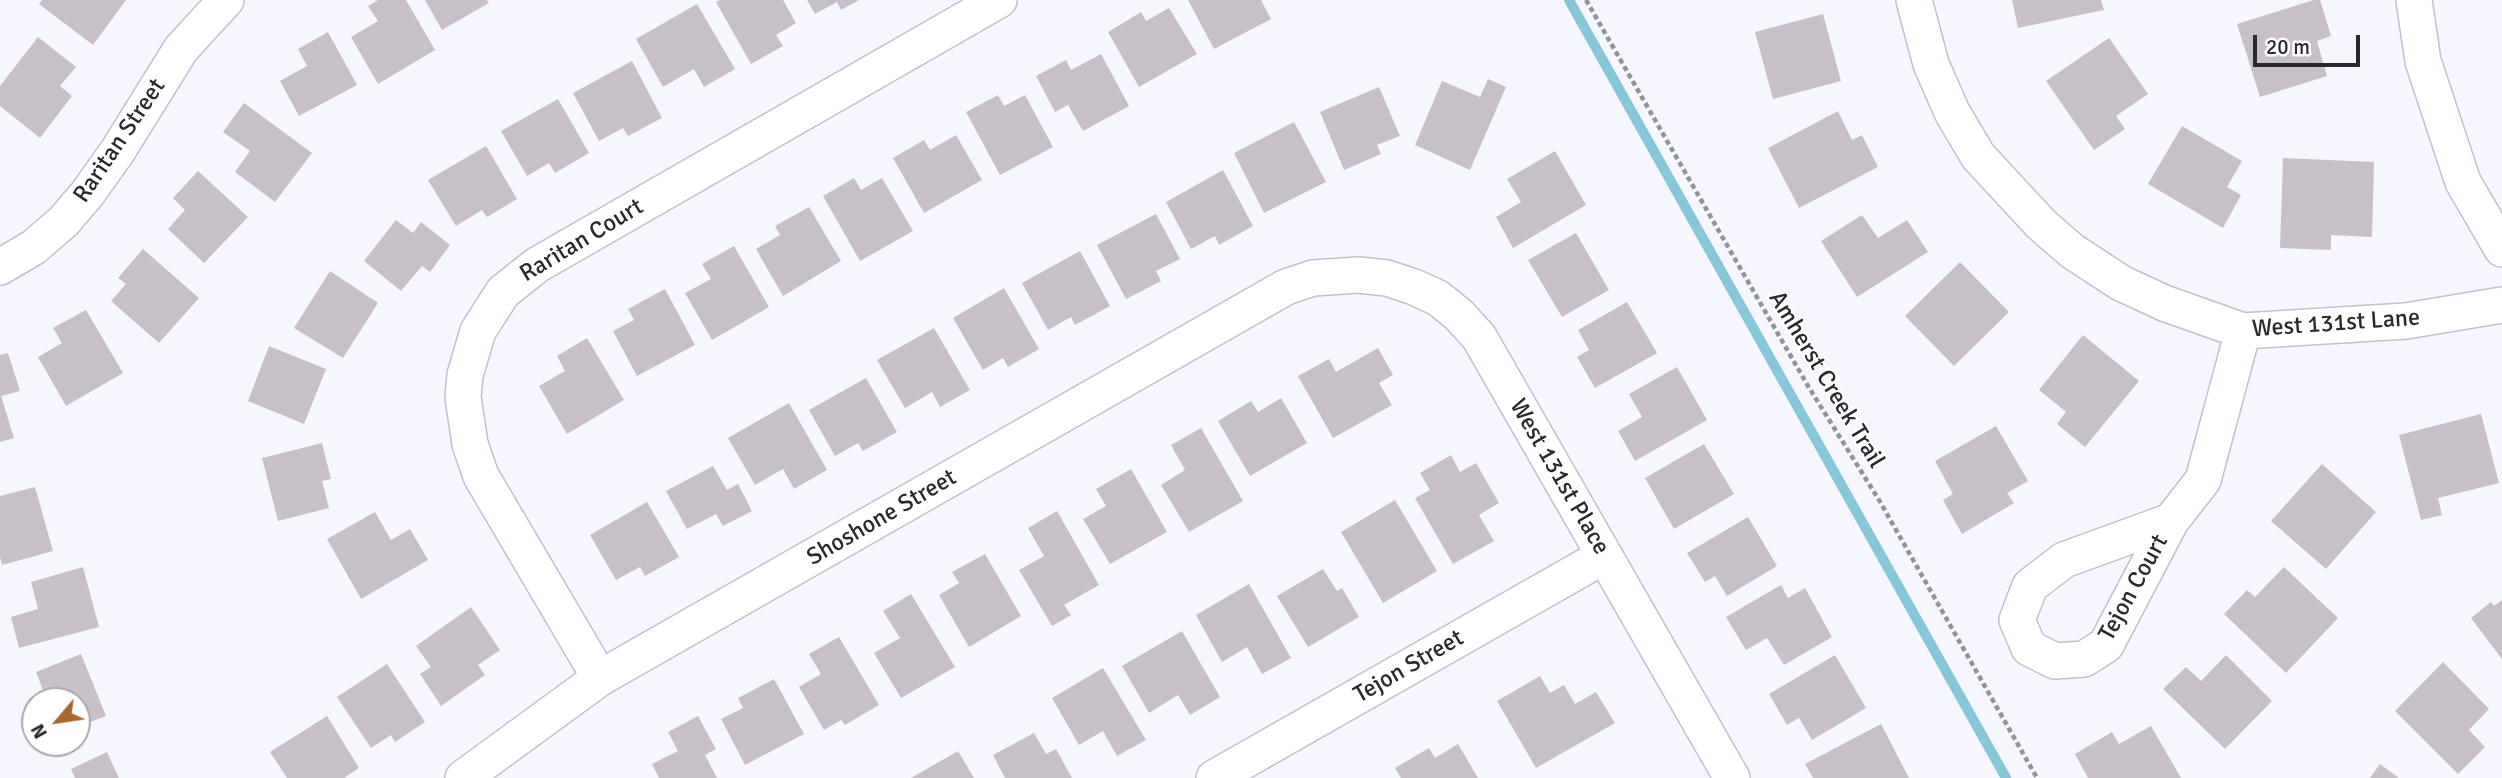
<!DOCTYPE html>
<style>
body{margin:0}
#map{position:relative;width:2502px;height:778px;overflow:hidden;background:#f6f6ff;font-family:Signika,sans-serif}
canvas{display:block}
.north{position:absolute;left:21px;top:687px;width:70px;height:70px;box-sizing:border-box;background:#fff;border:2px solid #a9a9ab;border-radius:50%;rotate:241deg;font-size:19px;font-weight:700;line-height:28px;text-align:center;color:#29292d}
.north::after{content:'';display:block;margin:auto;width:24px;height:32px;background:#a7682e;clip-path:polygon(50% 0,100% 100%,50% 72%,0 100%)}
.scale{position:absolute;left:2253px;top:35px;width:107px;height:32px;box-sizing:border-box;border:4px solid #29292d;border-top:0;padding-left:9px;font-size:21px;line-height:24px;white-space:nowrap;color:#29292d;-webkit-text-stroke:5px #fff;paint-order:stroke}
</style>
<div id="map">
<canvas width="2502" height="778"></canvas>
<div class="north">N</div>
<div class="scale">20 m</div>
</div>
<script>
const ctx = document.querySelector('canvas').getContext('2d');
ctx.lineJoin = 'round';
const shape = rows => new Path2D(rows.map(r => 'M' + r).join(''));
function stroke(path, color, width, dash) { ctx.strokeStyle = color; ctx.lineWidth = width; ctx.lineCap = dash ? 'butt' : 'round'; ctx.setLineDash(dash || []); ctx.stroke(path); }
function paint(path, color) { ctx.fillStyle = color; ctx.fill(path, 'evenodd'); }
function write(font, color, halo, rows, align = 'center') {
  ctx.font = font + ' Signika,sans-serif'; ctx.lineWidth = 5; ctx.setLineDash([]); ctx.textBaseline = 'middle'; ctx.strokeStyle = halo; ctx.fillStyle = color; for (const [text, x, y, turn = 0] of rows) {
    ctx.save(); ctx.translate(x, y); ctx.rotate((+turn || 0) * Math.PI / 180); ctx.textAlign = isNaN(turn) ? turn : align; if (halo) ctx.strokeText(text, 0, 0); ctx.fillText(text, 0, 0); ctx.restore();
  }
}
stroke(shape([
 [1569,0,2006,778]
]), '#86c7d9', 10);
paint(shape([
 [42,0,126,0,93,45,39,4],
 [378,0,406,0,435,50,378,84,351,37,378,21,368,6],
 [425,0,487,0,489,3,442,30],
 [720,0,783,0,796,23,776,35,783,46,751,64,716,2],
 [807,0,859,0,841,10,837,2,815,14],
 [1188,0,1261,0,1271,19,1214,49],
 [2012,0,2101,0,2104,10,2018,28],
 [2314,0,2320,0,2331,36,2317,41,2327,76,2260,97,2237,24],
 [697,4,735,69,704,87,694,69,663,87,636,39],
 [1169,8,1197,54,1139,87,1108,32,1141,12,1146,21],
 [1823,14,1841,81,1773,99,1755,32],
 [328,32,357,85,299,116,280,81,307,66,298,49],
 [38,37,76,67,60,86,72,96,40,138,0,106,0,86],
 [2109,38,2148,94,2116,116,2125,129,2094,150,2046,81],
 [1101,54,1129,106,1083,131,1068,105,1055,112,1036,76,1066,60,1071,70],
 [632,61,662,118,628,136,623,128,599,141,573,93],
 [1488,79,1506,87,1470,170,1415,145,1442,81,1480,97],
 [1379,87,1400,136,1377,145,1381,154,1344,170,1320,112],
 [998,95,1004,106,1025,95,1053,147,1000,175,966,112],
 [558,99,589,153,555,173,549,163,527,176,501,131],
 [244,103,312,153,275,202,235,172,250,151,223,132],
 [1838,111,1852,140,1862,135,1878,167,1799,208,1768,148],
 [1294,122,1326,182,1264,213,1234,153],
 [2182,126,2242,161,2227,187,2241,195,2223,228,2148,184],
 [956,135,982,180,924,213,893,158,924,140,930,150],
 [486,146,517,199,487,217,482,210,456,226,428,180],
 [1555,151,1586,205,1513,248,1496,217,1521,202,1507,179],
 [2283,158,2374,162,2372,237,2331,235,2331,250,2280,248],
 [1223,170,1253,226,1219,245,1215,236,1191,249,1166,202],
 [198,171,248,217,204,263,168,229,185,210,173,198],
 [854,178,861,190,882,178,913,231,860,261,823,196],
 [809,207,841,261,783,296,756,249,780,235,775,226],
 [1156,214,1180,259,1156,271,1161,281,1126,299,1097,245],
 [1862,215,1878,238,1907,220,1928,252,1857,297,1821,241],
 [396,220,413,233,421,222,450,245,430,272,422,266,401,291,364,261],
 [1576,233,1609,290,1562,317,1528,260],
 [734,246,769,307,712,340,685,293,711,279,702,264],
 [143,249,199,298,159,343,111,301,126,284,118,278],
 [1080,251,1110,306,1075,325,1071,317,1048,330,1022,283],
 [1960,262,2009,312,1954,366,1905,316],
 [330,271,378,303,343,358,294,328],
 [1004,288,1039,349,1008,367,1003,358,983,370,953,318],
 [665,289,695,345,637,376,613,331,634,320,628,309],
 [1627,302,1657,353,1595,388,1577,357,1589,350,1578,330],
 [86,310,123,373,66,406,38,357,62,343,53,328],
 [934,328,970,390,940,407,932,392,905,408,877,360],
 [2083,335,2139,381,2085,447,2057,424,2066,412,2039,390],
 [587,338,624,400,567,434,539,386,565,371,557,356],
 [269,346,326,369,304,424,248,401],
 [1378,348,1393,375,1379,383,1392,405,1333,438,1298,376,1329,359,1336,372],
 [8,353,20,391,1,396,14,438,0,442,0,355],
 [1677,367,1707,420,1635,461,1618,431,1642,417,1629,394],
 [866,378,897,432,863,451,858,443,835,456,809,410],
 [1281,398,1307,443,1250,476,1218,421,1251,401,1258,412],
 [789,403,827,470,794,489,783,469,755,485,728,438],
 [2481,414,2499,483,2438,498,2442,515,2421,520,2399,435],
 [1996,426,2028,481,2007,493,2014,503,1962,534,1943,500,1953,494,1935,461],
 [1201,428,1243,501,1189,532,1161,485,1185,470,1171,445],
 [322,443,331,479,322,481,329,508,278,521,262,458],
 [1704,444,1734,494,1674,529,1645,478],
 [1451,455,1460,472,1476,463,1499,503,1479,515,1494,541,1453,564,1415,498,1430,490,1420,473],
 [2322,464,2376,512,2326,569,2271,521],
 [713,466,727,490,738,484,752,511,723,526,716,514,687,529,666,491],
 [1131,469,1167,532,1110,564,1083,519,1106,506,1096,489],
 [35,487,53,551,2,565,0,557,0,496],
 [1395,500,1437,571,1383,603,1341,532],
 [647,502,679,557,645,576,640,567,616,580,590,535],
 [1057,511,1099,585,1064,605,1071,615,1052,626,1019,570,1044,556,1028,528],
 [375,512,391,540,410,529,428,560,361,599,327,539],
 [1748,517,1777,566,1727,596,1715,576,1705,582,1687,553],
 [985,554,1021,616,969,647,939,595,959,583,952,572],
 [83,567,99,627,19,648,11,617,38,609,31,582],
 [2284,567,2338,618,2286,673,2224,614,2247,590,2255,597],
 [1323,569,1337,591,1342,588,1359,617,1308,647,1277,596],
 [1249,584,1291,658,1262,674,1247,647,1222,662,1196,615],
 [1781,585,1788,598,1805,588,1832,637,1784,665,1767,638,1746,650,1726,617],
 [911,594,955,667,901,698,874,653,900,638,883,611],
 [2502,600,2502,659,2471,618,2491,602,2494,606],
 [471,607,500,650,478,665,485,675,441,706,420,674,431,667,416,646],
 [1182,631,1220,697,1190,715,1178,695,1149,713,1122,666],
 [839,637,879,705,845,725,841,720,824,730,799,687,821,674,809,654],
 [81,654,106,716,77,727,77,701,35,701,35,699,45,695,36,672],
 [1835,655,1866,708,1812,740,1799,718,1787,725,1769,694],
 [2226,655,2272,701,2225,749,2163,689,2186,667,2201,681],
 [2443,662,2489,709,2469,730,2485,747,2458,774,2395,711],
 [387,664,425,722,395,742,391,735,371,748,337,697],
 [1103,668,1146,740,1117,756,1103,731,1079,745,1052,698],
 [1540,676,1550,693,1564,685,1575,704,1596,692,1615,723,1536,768,1497,701],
 [774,679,804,734,745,765,721,719,743,708,738,698],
 [327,716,359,768,344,778,287,778,270,752],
 [698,716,716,749,705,755,717,778,659,778,652,764,678,751,668,732],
 [1881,724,1909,778,1813,778,1805,764],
 [2151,726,2181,778,2088,778,2075,754,2112,732,2119,744],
 [1034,733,1046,754,1056,749,1072,778,1005,778,993,755],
 [1458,744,1478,778,1401,778,1395,768,1429,748,1435,758],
 [958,751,974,778,911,778],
 [107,752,119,778,75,778,71,769],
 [2380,764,2399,778,2370,778]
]), '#c8c0c8');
const minor = shape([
 [1914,0,1931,64,1952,112,1978,156,2041,224,2072,251,2121,283,2164,303,2243,331,2406,321,2502,305],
 [2414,0,2423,61,2463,182,2502,249],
 [0,267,34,247,64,221,87,194,117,152,181,49,226,0],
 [2171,521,2106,645,2084,659,2055,661,2029,648,2017,620,2030,586,2064,560,2171,521,2203,480,2243,331],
 [600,678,481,476,470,444,463,397,465,375,478,331,503,292,537,265,999,0],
 [463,778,600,678,1286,287,1313,278,1358,275,1387,278,1414,287,1438,298,1459,315,1479,337,1732,778],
 [1214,778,1604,556]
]);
stroke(minor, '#c1c1cb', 38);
stroke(shape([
 [1586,0,1808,386,1879,500,2037,778]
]), '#929298', 4.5, [5, 3.5]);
stroke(minor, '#fff', 35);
write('24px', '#29292d', '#fff', [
 ["Raritan Street",120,141,-56],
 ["Raritan Court",582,241,-31],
 ["West 131st Lane",2336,324,-4],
 ["Amherst Creek Trail",1826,380,59],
 ["West 131st Place",1559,477,60],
 ["Shoshone Street",882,518,-30],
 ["Tejon Court",2134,588,-61],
 ["Tejon Street",1409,667,-30]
]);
</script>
